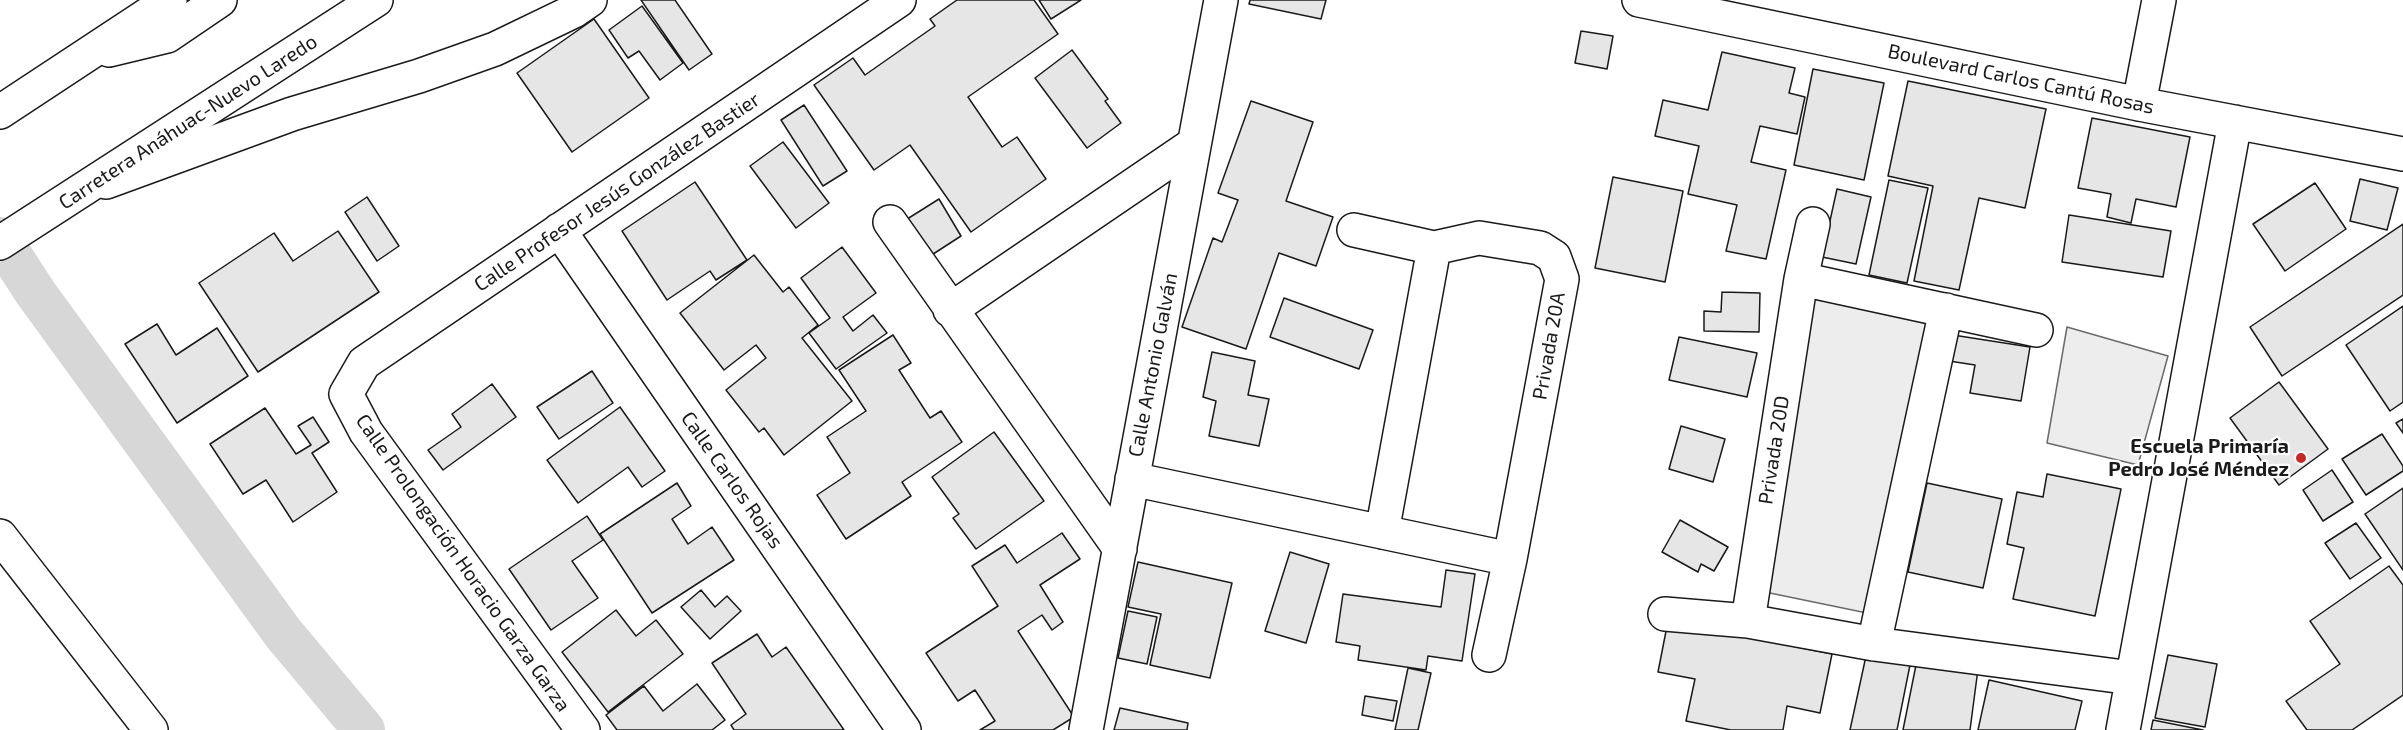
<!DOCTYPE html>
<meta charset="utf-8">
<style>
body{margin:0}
canvas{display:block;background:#fff}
</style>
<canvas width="2403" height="730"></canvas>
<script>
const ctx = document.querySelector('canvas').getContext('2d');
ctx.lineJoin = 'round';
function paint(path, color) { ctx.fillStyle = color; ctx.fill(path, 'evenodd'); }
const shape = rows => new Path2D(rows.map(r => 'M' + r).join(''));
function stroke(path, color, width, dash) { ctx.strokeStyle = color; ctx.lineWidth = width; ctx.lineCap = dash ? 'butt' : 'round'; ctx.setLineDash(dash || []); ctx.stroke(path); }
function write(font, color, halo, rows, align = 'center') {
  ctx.font = font + ' "Exo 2",sans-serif'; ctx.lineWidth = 4.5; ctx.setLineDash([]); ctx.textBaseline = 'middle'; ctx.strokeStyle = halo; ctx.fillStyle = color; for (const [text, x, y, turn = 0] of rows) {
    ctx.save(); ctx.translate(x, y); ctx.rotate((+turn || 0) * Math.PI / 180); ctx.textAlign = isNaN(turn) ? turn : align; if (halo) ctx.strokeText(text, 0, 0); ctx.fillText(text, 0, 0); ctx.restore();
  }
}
const built = shape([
 [1807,297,1958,328,1896,619,1765,592,1807,297],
 [2067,327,2168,356,2138,465,2047,443,2067,327]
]);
paint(built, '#ededed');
stroke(built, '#6a6a6a', 1.5);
stroke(shape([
 [0,238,35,292,283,633,364,730]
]), '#d7d7d7', 42);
const building = shape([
 [641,0,675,0,712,54,689,70,641,0],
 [957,0,1034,0,1058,34,968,97,1002,147,1017,137,1046,179,971,232,910,145,874,170,814,85,853,58,865,75,935,26,930,19,957,0],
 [1039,0,1081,0,1051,19,1039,0],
 [1250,0,1326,0,1321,19,1249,4,1250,0],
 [642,6,683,63,660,80,639,51,628,58,609,30,642,6],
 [594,19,649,98,572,152,517,73,594,19],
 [1581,31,1613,36,1607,69,1575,63,1581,31],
 [1072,50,1108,99,1105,101,1121,123,1087,148,1035,78,1072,50],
 [1722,52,1795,68,1789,93,1805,97,1797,134,1760,126,1751,162,1786,170,1766,259,1726,251,1737,205,1688,194,1699,146,1655,136,1663,100,1708,110,1722,52],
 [1813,69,1884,83,1864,180,1794,165,1813,69],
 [1908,81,2046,109,2025,208,1979,198,1959,290,1914,281,1933,186,1888,176,1908,81],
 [1251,101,1313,122,1286,201,1333,217,1316,266,1279,253,1246,349,1182,327,1213,238,1222,242,1238,200,1218,193,1251,101],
 [804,105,847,171,823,186,781,120,804,105],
 [2092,118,2190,137,2176,207,2136,199,2131,223,2107,217,2111,194,2078,188,2092,118],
 [783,142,829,203,796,228,750,166,783,142],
 [1613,177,1683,191,1665,282,1595,268,1613,177],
 [2360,179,2398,188,2387,230,2350,221,2360,179],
 [1889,180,1928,188,1907,283,1869,275,1889,180],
 [695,182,747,260,716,280,710,271,667,300,622,231,695,182],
 [2315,183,2346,229,2285,271,2253,224,2315,183],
 [1837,189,1871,197,1856,264,1822,257,1837,189],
 [367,197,399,246,377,261,345,212,367,197],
 [939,199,961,236,927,258,904,221,939,199],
 [2069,215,2171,231,2163,277,2062,262,2069,215],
 [2403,224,2403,295,2282,376,2250,327,2403,224],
 [338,231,379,292,258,372,199,283,274,233,293,261,338,231],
 [842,247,876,293,843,317,853,331,873,315,887,333,836,369,809,333,830,318,801,278,842,247],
 [754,255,783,292,789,287,818,325,802,338,852,401,784,455,764,428,759,432,726,390,766,358,756,345,724,370,680,313,754,255],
 [1722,292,1760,293,1759,332,1704,331,1704,311,1721,312,1722,292],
 [1284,298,1373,330,1359,369,1270,337,1284,298],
 [2403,306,2403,402,2390,411,2346,345,2403,306],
 [157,324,176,355,217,328,248,376,177,423,125,344,157,324],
 [893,335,911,363,899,370,930,418,941,411,962,442,902,482,911,496,846,539,817,495,850,473,827,437,866,411,839,370,893,335],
 [1953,335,2030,347,2021,401,1970,393,1975,365,1949,361,1953,335],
 [1679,337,1757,353,1747,397,1669,380,1679,337],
 [1212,352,1255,361,1248,395,1269,399,1259,446,1209,436,1216,401,1203,397,1212,352],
 [592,371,613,403,559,439,537,407,592,371],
 [2279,382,2328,449,2279,485,2230,418,2279,382],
 [492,384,516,417,443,470,428,450,461,427,452,414,492,384],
 [620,407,665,471,642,487,628,467,578,503,547,460,620,407],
 [265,408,296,454,311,445,298,426,313,417,329,442,312,453,337,492,293,522,266,480,243,494,210,444,265,408],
 [2403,419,2403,433,2396,423,2403,419],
 [1681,426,1725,439,1713,482,1669,469,1681,426],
 [994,432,1044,501,976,549,953,518,959,514,932,477,994,432],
 [2382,434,2403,466,2403,471,2366,495,2342,459,2382,434],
 [2332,470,2353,502,2323,521,2303,490,2332,470],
 [2047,474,2121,489,2095,616,2013,599,2024,548,2007,544,2017,492,2043,497,2047,474],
 [677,483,691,506,672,519,688,544,712,527,734,560,652,613,600,534,677,483],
 [1927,483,2002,499,1983,588,1908,572,1927,483],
 [2403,488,2403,570,2365,514,2403,488],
 [587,516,603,540,572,561,598,598,551,630,509,569,587,516],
 [1680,520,1728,547,1714,571,1701,564,1698,572,1662,552,1680,520],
 [2356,523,2381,558,2350,579,2325,543,2356,523],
 [1062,533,1080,559,1040,585,1063,622,1052,630,1042,615,1018,631,1074,717,1053,730,980,730,995,721,975,690,958,701,926,653,998,606,972,566,1005,545,1017,563,1062,533],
 [1290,552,1329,564,1306,643,1265,631,1290,552],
 [1138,562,1232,583,1210,678,1150,665,1161,614,1128,607,1138,562],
 [2389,566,2403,585,2403,695,2352,730,2307,730,2286,701,2340,664,2310,621,2389,566],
 [1446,570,1475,574,1462,661,1428,656,1426,670,1358,660,1360,646,1336,642,1343,594,1441,607,1446,570],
 [701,590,715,607,727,596,741,611,710,639,681,607,701,590],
 [616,610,636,636,656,620,683,654,608,712,562,652,616,610],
 [1128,611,1157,617,1147,664,1118,658,1128,611],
 [1668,621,1832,654,1820,713,1787,706,1783,730,1731,730,1686,721,1695,679,1658,672,1668,621],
 [757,634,772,657,786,647,844,730,734,730,731,725,746,714,712,663,757,634],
 [2168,655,2217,664,2205,727,2155,718,2168,655],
 [1866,656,1910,665,1897,730,1850,730,1866,656],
 [1917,660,1978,669,1970,730,1903,730,1917,660],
 [1408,668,1431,673,1418,730,1395,730,1408,668],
 [1989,680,2082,701,2075,730,1978,730,1989,680],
 [697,684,725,720,712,730,617,730,606,715,644,686,663,711,697,684],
 [1365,696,1397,701,1393,721,1362,715,1365,696],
 [1120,708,1188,723,1187,730,1114,730,1120,708],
 [2153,720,2203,730,2151,730,2153,720]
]);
paint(building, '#e6e6e6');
stroke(building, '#1a1a1a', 1.5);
const minor = shape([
 [1639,0,2139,104,2403,154],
 [2139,104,2159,0],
 [106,182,292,114,419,76,495,49,574,11,590,0],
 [890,222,1120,549],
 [559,230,904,730],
 [1354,230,1434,248,1479,238,1540,248,1554,257,1562,279,1510,559,1489,655],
 [1801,279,2036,330],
 [950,310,1194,144],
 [1132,479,1510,559],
 [1382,532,1434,248],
 [0,536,151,730],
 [1665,614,1748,621,1874,644,2132,678],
 [1748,621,1801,279,1813,224],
 [1874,644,1946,310],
 [583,730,366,432,346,394,364,363,899,0],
 [1086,730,1221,0],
 [2123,730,2235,122]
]);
const major = shape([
 [109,50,167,36,220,0],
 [0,112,170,0],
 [0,243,376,0]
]);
stroke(minor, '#1a1a1a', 36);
stroke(major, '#1a1a1a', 36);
stroke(minor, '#fff', 33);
stroke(major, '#fff', 33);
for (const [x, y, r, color] of [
 [2301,458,6,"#c62828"]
]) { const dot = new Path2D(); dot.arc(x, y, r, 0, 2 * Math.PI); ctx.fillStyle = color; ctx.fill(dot); stroke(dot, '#fff', 2); }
write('20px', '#1a1a1a', '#fff', [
 ["Boulevard Carlos Cantú Rosas",2021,79,12],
 ["Carretera Anáhuac-Nuevo Laredo",188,122,-33],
 ["Calle Profesor Jesús González Bastier",617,192,-34],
 ["Privada 20A",1549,346,-80],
 ["Calle Antonio Galván",1153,365,-79],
 ["Privada 20D",1774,450,-81],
 ["Calle Carlos Rojas",732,480,55],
 ["Calle Prolongación Horacio Garza Garza",463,563,55]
]);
write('bold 20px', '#1a1a1a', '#fff', [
 ["Escuela Primaría",2289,446],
 ["Pedro José Méndez",2289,469]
], 'right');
</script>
